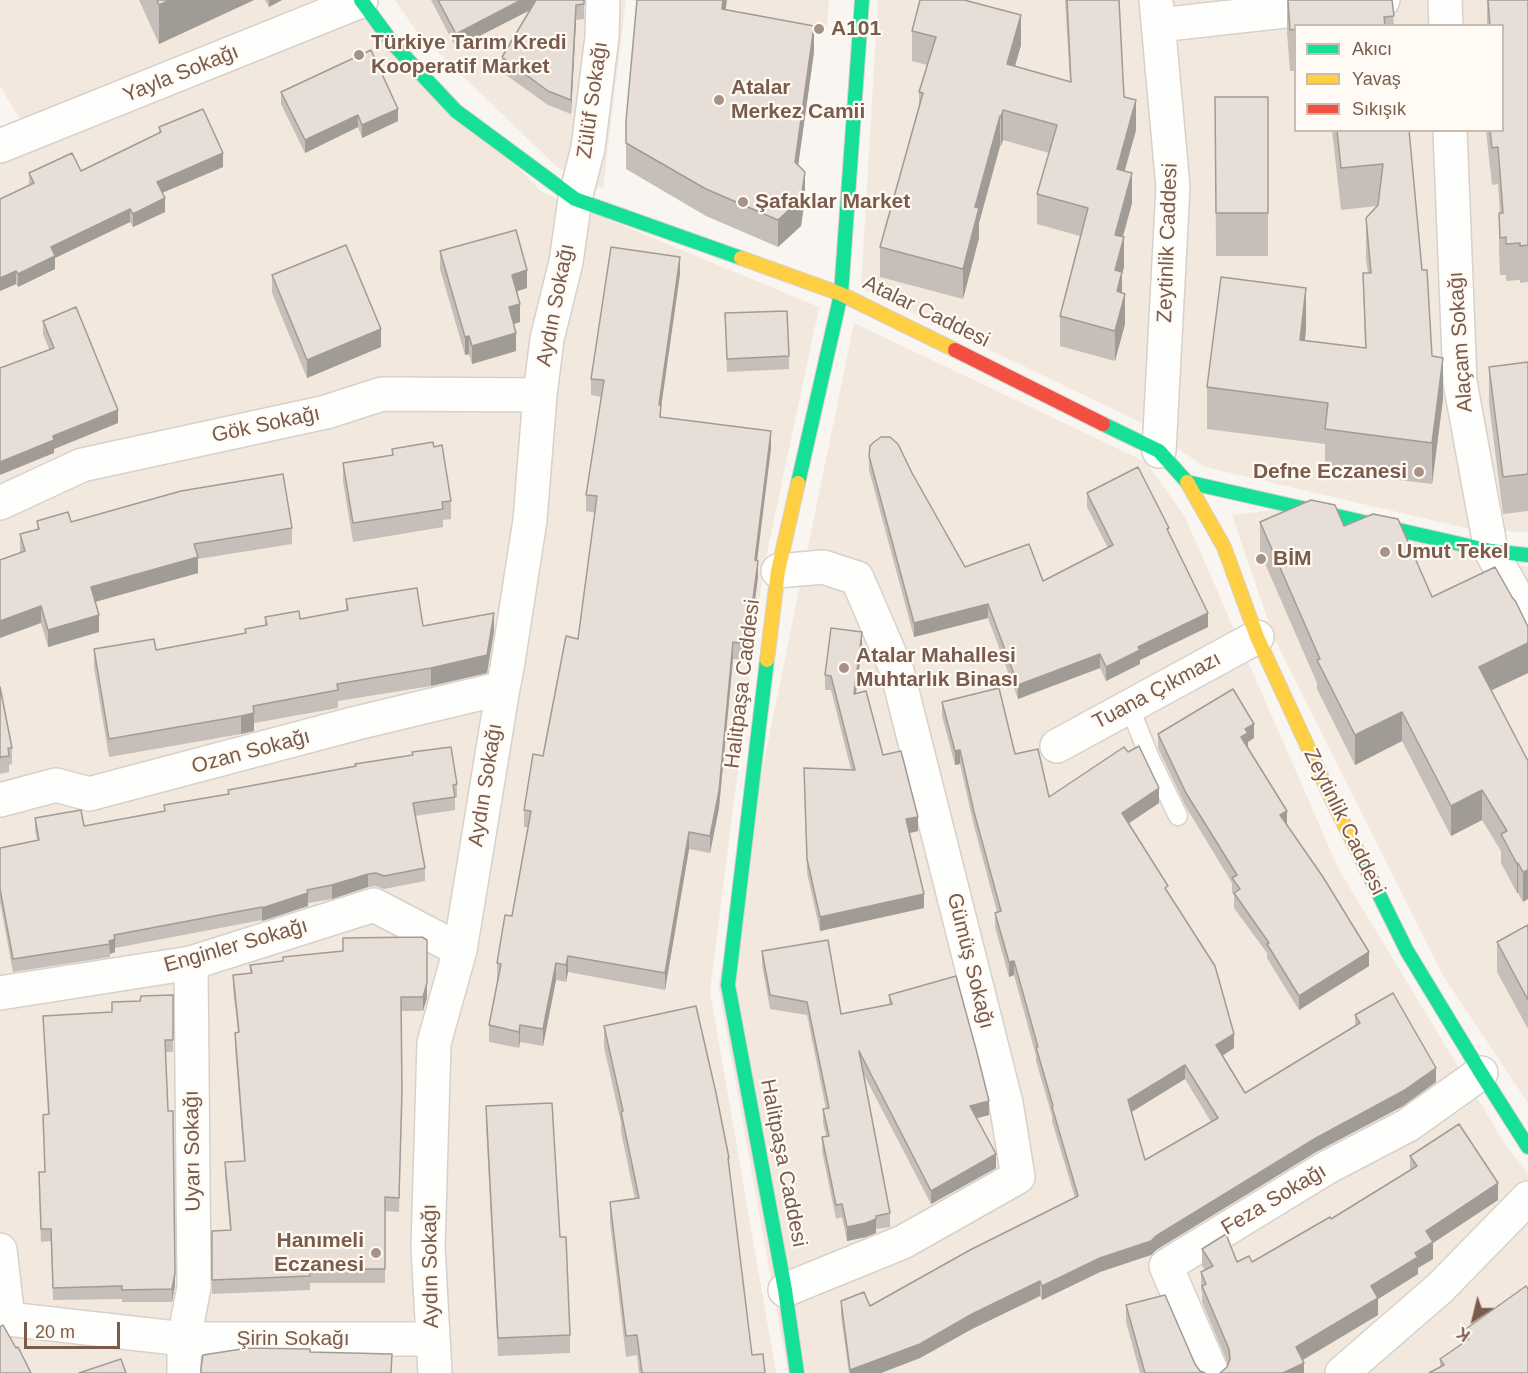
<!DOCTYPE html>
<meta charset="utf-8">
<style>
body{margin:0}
#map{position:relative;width:1528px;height:1373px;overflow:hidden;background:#f9f5f0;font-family:Helvetica,sans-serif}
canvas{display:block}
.legend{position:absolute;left:1294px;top:24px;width:210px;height:108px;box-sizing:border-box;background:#fffaf3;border:2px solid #cabbb1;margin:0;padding:8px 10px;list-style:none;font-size:18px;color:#7a5c4d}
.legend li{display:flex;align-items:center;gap:12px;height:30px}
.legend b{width:30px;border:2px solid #cabbb1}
.north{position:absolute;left:1444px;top:1289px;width:60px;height:60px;-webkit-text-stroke:4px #fffaf3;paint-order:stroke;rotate:215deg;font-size:16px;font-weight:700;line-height:24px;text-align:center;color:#7a5c4d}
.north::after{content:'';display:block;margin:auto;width:21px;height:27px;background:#7a5c4d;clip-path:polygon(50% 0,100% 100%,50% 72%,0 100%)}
.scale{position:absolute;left:24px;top:1322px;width:96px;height:27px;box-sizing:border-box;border:3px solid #7a5c4d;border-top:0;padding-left:8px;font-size:18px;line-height:21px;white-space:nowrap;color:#7a5c4d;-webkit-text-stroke:4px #fffaf3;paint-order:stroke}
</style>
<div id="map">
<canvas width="1528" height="1373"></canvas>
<ul class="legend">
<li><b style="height:8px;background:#16e098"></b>Akıcı</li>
<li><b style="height:8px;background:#ffcf43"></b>Yavaş</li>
<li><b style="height:8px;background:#f24e42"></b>Sıkışık</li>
</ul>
<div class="north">K</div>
<div class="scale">20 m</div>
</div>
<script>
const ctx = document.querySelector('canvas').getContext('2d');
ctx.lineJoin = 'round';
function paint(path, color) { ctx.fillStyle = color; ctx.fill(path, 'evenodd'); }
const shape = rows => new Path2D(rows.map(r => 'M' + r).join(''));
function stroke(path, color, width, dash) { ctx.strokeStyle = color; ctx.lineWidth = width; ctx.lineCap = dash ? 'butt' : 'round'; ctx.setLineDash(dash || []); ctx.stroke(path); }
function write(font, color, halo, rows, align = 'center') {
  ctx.font = font + ' Helvetica,sans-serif'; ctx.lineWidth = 4.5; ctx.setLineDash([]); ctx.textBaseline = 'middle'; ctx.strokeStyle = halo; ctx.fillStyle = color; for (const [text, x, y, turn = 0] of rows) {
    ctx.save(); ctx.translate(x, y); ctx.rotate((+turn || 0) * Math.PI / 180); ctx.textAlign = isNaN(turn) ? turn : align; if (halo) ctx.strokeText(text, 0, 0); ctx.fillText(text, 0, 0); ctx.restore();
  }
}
paint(shape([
 [0,0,352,0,542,192,819,307,763,572,710,991,776,1373,0,1373,0,126,22,123,0,86],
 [395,0,626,0,603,189,557,167,417,32],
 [628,0,829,0,827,27],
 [878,0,1528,0,1528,532,1474,530,1205,467,1140,422,861,288],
 [1296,26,1502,26,1502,130,1296,130],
 [854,323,1146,462,1185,517,1339,870,1507,1147,1528,1173,1528,1373,788,1373,718,985],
 [1275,510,1528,567,1528,1103,1442,974,1274,638,1232,515]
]), '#f2e8de');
const lane = shape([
 [1129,706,1150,758,1178,816]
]);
const street = shape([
 [1156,0,1173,187,1159,451],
 [1445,0,1446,26],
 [1159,25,1383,0],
 [1450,130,1460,382,1491,551,1528,618],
 [0,146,361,1],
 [0,503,82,465,326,412,382,394,540,395],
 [778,571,823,567,857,578,897,671,1006,1103,1018,1177,903,1242,785,1290],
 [1057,746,1257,637],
 [0,800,56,785,89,794,357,723,503,688],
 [0,993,191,963,374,905,460,950],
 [0,1250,8,1319,184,1339,433,1339],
 [184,1373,184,1339,194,1287,191,963],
 [435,1373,428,1248,434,1043,460,950,503,688,507,668,530,520,540,395,547,339,566,262,575,199,588,148,602,37,603,0],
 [1212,1373,1166,1266,1326,1168,1408,1125,1481,1073],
 [1342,1373,1440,1288,1528,1198]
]);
const fast = shape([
 [361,0,394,45,456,111,575,199,741,258],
 [1103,424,1159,451,1187,482,1491,551,1528,555],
 [798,483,841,294,862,0],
 [767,660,728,985,785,1290,797,1373],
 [1358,852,1407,951,1481,1073,1528,1147]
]);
const slow = shape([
 [741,258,841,294,955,350],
 [1187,482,1224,547,1257,637,1335,806,1358,852],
 [767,660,778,571,798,483]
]);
const jam = shape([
 [955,350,1103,424]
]);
stroke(lane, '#d7d1cb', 21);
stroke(street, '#d7d1cb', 36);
stroke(fast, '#d9d2cb', 16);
stroke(slow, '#d9d2cb', 16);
stroke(jam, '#d9d2cb', 16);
stroke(lane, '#fefefd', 18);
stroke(street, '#fefefd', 33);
stroke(fast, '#16e098', 14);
stroke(slow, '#ffcf43', 14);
stroke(jam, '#f24e42', 14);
paint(shape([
 [139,0,254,0,159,44],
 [265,0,282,0,269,7],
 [431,0,584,0,584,19,576,20,571,114,548,105,502,72,502,57,530,10,456,48],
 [1065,0,1119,0,1124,97,1136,130,1124,171,1132,203,1123,237,1124,267,1122,274,1122,293,1125,324,1115,361,1060,346,1060,316,1080,236,1037,224,1037,194,1049,153,1003,140,1001,146,1000,146,979,223,979,238,963,299,880,277,880,247,919,105,919,92,927,65,912,61,912,31,1021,45,1015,66,1070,82],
 [1287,0,1392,0,1394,26,1296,26,1296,71,1290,71,1287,32],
 [1487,0,1528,0,1528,282,1520,283,1520,280,1506,281,1506,275,1500,275,1499,251,1499,213,1500,213,1498,184,1492,185,1486,130,1503,130,1503,26,1487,26],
 [725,9,814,52,798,165,805,199,801,226,778,247,706,216,626,169,626,121],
 [281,92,398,121,362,138,358,127,305,153,281,104],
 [1215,97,1268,97,1268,256,1216,256],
 [159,127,223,167,162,193,165,212,133,227,130,222,55,258,55,269,18,287,16,284,0,291,29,186,29,173,81,171,159,133],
 [1332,130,1409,130,1422,270,1432,356,1443,399,1432,484,1325,471,1325,444,1207,429,1207,387,1306,329,1305,340,1365,348,1363,273,1368,273,1366,260,1366,218,1377,206,1341,210],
 [440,251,527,288,517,291,520,322,514,324,516,351,472,364,469,354,465,355,440,269],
 [680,274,661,405,661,417,771,448,757,560,758,577,747,661,733,659,719,808,710,853,689,849,665,990,568,972,566,982,556,980,543,1046,520,1042,519,1048,489,1042,489,1025,498,980,497,980,497,963,512,916,528,827,524,827,524,810,543,756,578,639,595,513,586,511,586,495,601,397,591,395,591,379],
 [272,275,381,347,307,378,272,293],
 [725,313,789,356,789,369,727,372],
 [43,321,118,423,54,449,54,453,49,349,43,334],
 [1528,362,1528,511,1503,514,1489,404,1489,367],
 [434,447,451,501,451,519,443,520,443,527,353,542,343,481,343,463,392,455,392,449],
 [869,456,912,473,965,567,1043,581,1108,548,1087,507,1087,493,1169,533,1208,627,1140,660,1140,664,1106,681,1100,668,1018,699,988,618,914,637,869,470],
 [37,521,292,528,292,544,198,559,198,573,95,602,99,632,48,647,20,551,20,534,37,529],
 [1260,522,1344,526,1432,597,1528,627,1528,673,1492,690,1528,761,1523,902,1518,893,1517,893,1501,863,1501,851,1482,820,1451,836,1402,741,1355,765,1317,689,1317,683,1260,552],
 [346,599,423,626,494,631,487,673,431,686,338,701,338,708,254,723,254,731,241,734,109,757,94,667,94,649,156,650,245,634,245,629,265,625,265,617,300,619,346,611],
 [862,646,856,693,883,755,918,831,910,833,924,908,820,931,807,873,804,768,851,770,831,690,825,690,825,675],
 [0,687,12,748,12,764,9,765,9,772,0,774],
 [942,702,1015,754,1049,797,1159,803,1128,823,1168,892,1234,1048,1222,1056,1245,1093,1355,1026,1355,1015,1436,1082,1403,1106,1316,1152,1156,1250,1151,1255,1100,1272,1042,1300,1040,1296,972,1329,920,1358,881,1373,849,1373,841,1316,841,1301,870,1306,1075,1198,1052,1121,1052,1116,1036,1061,1036,1056,1014,975,1009,977,995,927,995,913,997,912,974,826,960,764,955,765,942,716],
 [1185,1079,1211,1122,1145,1160,1132,1112],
 [1158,734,1254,738,1248,742,1248,747,1287,825,1369,966,1299,1010,1267,958,1267,953,1234,908,1234,895,1232,893,1232,883,1186,807,1158,748],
 [457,784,457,797,455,798,455,810,415,816,425,868,425,881,384,889,376,886,368,887,332,899,308,903,308,906,262,921,262,920,115,948,115,952,110,954,110,957,13,972,0,902,0,848,37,840,35,831,35,818,84,826,164,812,164,805,228,794,228,790],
 [1528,925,1528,1029,1497,972,1497,942],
 [762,951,841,1014,889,1005,889,995,989,1115,977,1118,996,1168,931,1204,863,1073,890,1213,890,1227,876,1229,876,1233,866,1237,847,1241,842,1217,836,1219,822,1151,822,1137,826,1136,823,1123,823,1109,826,1109,807,1015,770,1009,762,965],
 [250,965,427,998,423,1011,401,1011,402,1105,399,1212,385,1211,385,1283,310,1283,310,1290,212,1294,212,1231,230,1230,225,1176,225,1162,244,1161,235,1047,235,1033,238,1032,233,989,233,975,250,973],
 [173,995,173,1052,165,1052,175,1285,172,1302,122,1302,122,1299,53,1300,51,1241,41,1242,39,1185,39,1172,44,1172,48,1114,43,1016,112,1012,140,1001],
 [604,1026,729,1158,729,1168,752,1355,765,1373,639,1373,637,1355,626,1357,610,1222,610,1202,635,1199,621,1132,621,1123,604,1047],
 [486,1106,560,1237,570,1335,570,1353,498,1356,486,1124],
 [1410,1156,1498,1200,1433,1243,1433,1259,1418,1268,1418,1274,1378,1299,1378,1315,1303,1360,1304,1373,1227,1367,1228,1364,1202,1302,1202,1292,1201,1289,1201,1272,1205,1270,1202,1266,1202,1249,1237,1262,1252,1262,1331,1219,1410,1170],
 [1126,1305,1195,1364,1200,1371,1205,1373,1140,1373,1126,1322],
 [1463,1331,1528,1373,1440,1367,1440,1359,1463,1343]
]), '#c6bfb9');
paint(shape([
 [170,0,254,0,159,44,159,5],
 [269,0,282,0,269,7],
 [521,0,542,0,542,4,456,48,456,34],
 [723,0,727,0,722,35,722,9],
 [576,5,576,20,571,114,571,100],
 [1021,15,1021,45,1007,94,1007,64],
 [814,26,814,52,795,188,795,162],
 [1136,100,1136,130,1117,199,1117,169],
 [398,109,398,121,362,138,362,125],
 [1003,110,1003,140,1001,146,1001,117],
 [358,115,358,127,305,153,305,140],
 [1000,116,1000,146,979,223,979,238,963,299,963,269,975,207],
 [223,153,223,167,157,195,157,182],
 [805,172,805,199,801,226,778,247,778,220],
 [1132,173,1132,203,1115,264,1115,235],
 [165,198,165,212,133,227,133,214],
 [130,209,130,222,55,258,55,269,18,287,18,274,51,247],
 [1124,237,1124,267,1122,274,1122,302,1117,321,1115,270],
 [680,257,680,274,659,422,659,405],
 [527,270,527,288,512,293,512,275],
 [16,271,16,284,0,291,0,278],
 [1306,288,1306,329,1300,381,1300,340],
 [1125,294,1125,324,1115,361,1115,331],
 [520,304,520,322,509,325,509,307],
 [381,329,381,347,307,378,307,360],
 [516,333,516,351,472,364,472,346],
 [469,336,469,354,465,355,465,337],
 [1443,358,1443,399,1432,484,1432,443],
 [118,410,118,423,54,449,54,453,0,475,0,462,53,436],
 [771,431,771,448,755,577,755,560],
 [198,557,198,573,91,603,91,587],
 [758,561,758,577,747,661,747,644],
 [988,604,988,618,914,637,914,623],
 [41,606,41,623,0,638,0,621],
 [494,613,494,631,487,673,431,686,431,668],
 [1208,613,1208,627,1140,660,1140,664,1106,681,1106,667,1138,647],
 [99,615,99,632,48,647,48,630],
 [862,632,862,646,854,708,854,694],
 [733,642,733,659,719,808,710,853,710,836],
 [1528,643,1528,673,1479,696,1479,667],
 [1100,654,1100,668,1018,699,1018,685],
 [1402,712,1402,741,1355,765,1355,735],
 [254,713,254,731,241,734,241,716],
 [1254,724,1254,738,1248,742,1248,747,1241,737,1245,729],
 [960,750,960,764,955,765,955,751],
 [1159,788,1159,803,1122,828,1122,813],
 [1482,790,1482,820,1451,836,1451,806],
 [1287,811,1287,825,1280,815],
 [918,817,918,831,906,834,906,819],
 [689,832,689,849,665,990,665,973],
 [1518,863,1518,893,1517,893,1517,864],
 [1528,870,1528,899,1523,902,1523,872],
 [368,874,368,887,332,899,332,885],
 [308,893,308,906,262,921,262,908],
 [924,894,924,908,820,931,820,917],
 [115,939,115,952,110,954,109,941],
 [1369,952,1369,966,1299,1010,1299,996],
 [568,956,568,972,566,982,566,965],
 [1014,961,1014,975,1009,977,1009,962],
 [556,963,556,980,543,1046,543,1029],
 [427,983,427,998,423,1011,423,997],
 [520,1025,520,1042,519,1048,519,1032],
 [1234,1034,1234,1048,1216,1060,1216,1045],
 [1185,1065,1185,1079,1128,1114,1128,1100],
 [1436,1068,1436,1082,1403,1106,1316,1152,1156,1250,1151,1255,1100,1272,1042,1300,1042,1286,1100,1258,1156,1236,1316,1138],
 [989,1101,989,1115,970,1120,970,1106],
 [996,1154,996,1168,931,1204,931,1191],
 [1498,1183,1498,1200,1433,1243,1433,1259,1418,1268,1418,1274,1378,1299,1378,1315,1296,1364,1296,1347,1371,1286,1415,1253,1426,1231],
 [876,1219,876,1233,866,1237,847,1241,847,1227],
 [175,1273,175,1285,172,1302,172,1289],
 [1040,1281,1040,1296,972,1329,920,1358,881,1373,850,1373,850,1370],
 [1304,1363,1304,1373,1283,1373]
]), '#a19b96');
const building = shape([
 [157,0,170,0,159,5,157,0],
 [438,0,521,0,456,34,438,0],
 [536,0,584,0,584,4,576,5,571,100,548,91,502,57,536,0],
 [637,0,723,0,722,9,814,26,795,162,805,172,801,199,778,220,706,189,626,143,626,121,637,0],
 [920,0,964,0,1021,15,1007,64,1071,82,1067,0,1119,0,1124,97,1136,100,1117,169,1132,173,1115,235,1124,237,1115,270,1122,272,1117,291,1125,294,1115,331,1060,316,1088,208,1037,194,1057,125,1003,110,1001,117,1000,116,975,207,979,208,963,269,880,247,923,93,919,92,936,37,912,31,920,0],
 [1288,0,1392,0,1394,16,1384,17,1385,26,1296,26,1296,29,1290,30,1288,0],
 [1488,0,1528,0,1528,245,1520,246,1520,243,1506,244,1506,237,1500,238,1499,213,1503,213,1498,147,1492,148,1490,130,1503,130,1503,26,1490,26,1488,0],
 [371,50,398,109,362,125,358,115,305,140,281,92,371,50],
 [1215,97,1268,97,1268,213,1216,213,1215,97],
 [203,109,223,153,157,182,165,198,133,214,130,209,51,247,55,256,18,274,16,271,0,278,0,199,34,183,29,173,72,153,81,171,161,132,159,127,203,109],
 [1337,130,1409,130,1422,270,1427,270,1432,356,1443,358,1432,443,1325,429,1328,403,1207,387,1221,277,1306,288,1300,340,1366,348,1363,273,1371,273,1366,218,1378,205,1383,164,1341,168,1337,130],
 [516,230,527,270,512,275,520,304,509,307,516,333,472,346,469,336,465,337,440,251,516,230],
 [346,245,381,329,307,360,272,275,346,245],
 [611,247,680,257,659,405,661,405,660,417,771,431,755,560,758,561,747,644,733,642,719,791,710,836,689,832,665,973,568,956,566,965,556,963,543,1029,520,1025,519,1032,489,1025,501,964,497,963,505,915,512,916,531,811,524,810,533,754,543,756,566,636,578,639,597,496,586,495,604,380,591,379,611,247],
 [76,307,118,410,53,436,54,440,0,462,0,368,54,348,43,321,76,307],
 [787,311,789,356,727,359,725,313,787,311],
 [1528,362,1528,474,1503,477,1489,367,1528,362],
 [881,437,890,437,898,444,912,473,965,567,1029,544,1043,581,1113,545,1087,493,1138,467,1169,528,1167,529,1208,613,1138,647,1140,650,1106,667,1100,654,1018,685,988,604,914,623,869,456,870,446,874,442,881,437],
 [433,442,434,447,442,445,451,501,442,502,443,509,353,523,343,463,393,455,392,449,433,442],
 [283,474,292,528,194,544,198,557,91,587,99,615,48,630,41,606,0,621,0,560,25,551,20,534,39,529,37,521,68,512,71,522,181,491,283,474],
 [1311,500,1335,505,1344,526,1373,514,1398,519,1432,597,1495,567,1512,597,1516,602,1528,627,1528,643,1479,667,1528,761,1528,870,1523,872,1518,863,1517,864,1501,834,1507,831,1482,790,1451,806,1402,712,1355,735,1317,660,1320,659,1260,522,1311,500],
 [417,588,423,626,494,613,487,655,431,668,337,684,338,690,253,706,254,713,241,716,109,739,94,649,154,639,156,650,246,633,245,629,267,625,265,617,299,611,300,619,348,610,346,599,417,588],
 [831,628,862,632,854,694,866,691,883,755,901,751,918,817,906,819,924,894,820,917,807,859,804,768,855,770,831,676,825,675,831,628],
 [0,687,12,748,8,748,9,756,0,757,0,687],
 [999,688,1015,754,1038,749,1049,797,1124,747,1128,752,1139,746,1159,788,1122,813,1168,886,1165,888,1215,966,1234,1034,1216,1045,1245,1093,1360,1023,1355,1015,1393,993,1436,1068,1403,1091,1316,1138,1156,1236,1151,1241,1100,1258,1042,1286,1040,1281,972,1314,920,1344,850,1370,841,1301,864,1292,870,1306,970,1250,1078,1196,1052,1107,1053,1106,1036,1047,1038,1047,1014,961,1009,962,995,913,1001,911,974,812,960,750,955,751,942,702,999,688],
 [1185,1065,1218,1118,1145,1160,1128,1100,1185,1065],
 [1233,689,1254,724,1245,729,1248,733,1241,737,1287,811,1280,815,1323,877,1369,952,1299,996,1267,944,1269,943,1234,893,1240,889,1232,878,1237,875,1186,793,1158,734,1233,689],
 [451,747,457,784,453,785,455,797,413,803,425,868,384,876,376,873,368,874,332,885,307,890,308,893,262,908,262,907,114,935,115,939,109,941,110,944,13,959,0,889,0,848,39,840,35,818,81,810,84,826,165,811,164,805,229,794,228,790,356,766,355,764,413,755,412,752,451,747],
 [1528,925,1528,1000,1497,942,1528,925],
 [422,937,427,940,427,983,423,997,401,997,402,1091,399,1198,385,1197,385,1269,309,1269,310,1276,212,1280,212,1231,231,1230,225,1162,245,1161,235,1033,239,1032,233,975,252,973,250,965,283,961,283,957,343,951,343,938,422,937],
 [828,940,841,1014,892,1004,889,995,956,976,976,1049,989,1101,970,1106,996,1154,931,1191,859,1051,890,1213,876,1216,876,1219,866,1223,847,1227,842,1204,836,1205,822,1137,829,1136,823,1109,829,1108,807,1002,770,995,762,951,828,940],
 [173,995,173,1040,165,1040,168,1111,173,1111,175,1273,172,1289,122,1290,122,1286,53,1288,51,1229,41,1229,39,1172,45,1172,43,1115,49,1114,43,1016,112,1012,112,1002,140,1001,141,996,173,995],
 [696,1006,716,1093,729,1158,728,1158,752,1355,763,1354,765,1373,642,1373,637,1335,626,1336,610,1202,639,1198,621,1112,623,1111,604,1026,696,1006],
 [552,1103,560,1237,566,1237,570,1335,498,1338,486,1106,552,1103],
 [1459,1124,1498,1183,1426,1231,1433,1242,1415,1253,1418,1257,1371,1286,1378,1298,1296,1347,1304,1363,1283,1373,1220,1373,1227,1367,1230,1359,1229,1349,1202,1286,1206,1284,1201,1272,1213,1266,1202,1249,1226,1234,1237,1262,1249,1256,1252,1262,1330,1217,1331,1219,1417,1166,1410,1156,1459,1124],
 [1526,1286,1528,1289,1528,1373,1429,1373,1444,1365,1440,1359,1469,1339,1463,1331,1526,1286],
 [1165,1295,1195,1364,1200,1371,1205,1373,1145,1373,1126,1305,1165,1295],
 [3,1325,16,1348,18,1347,31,1373,0,1373,0,1327,3,1325],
 [248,1348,310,1349,310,1352,392,1354,391,1373,201,1373,201,1368,203,1355,248,1348],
 [121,1359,126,1373,79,1373,121,1359]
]);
paint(building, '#e6ded7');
stroke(building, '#a19b96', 1.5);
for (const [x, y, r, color] of [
 [819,29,6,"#a69286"],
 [359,55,6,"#a69286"],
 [719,100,6,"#a69286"],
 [743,202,6,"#a69286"],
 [1419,472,6,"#a69286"],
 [1385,552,6,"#a69286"],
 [1261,559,6,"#a69286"],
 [844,668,6,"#a69286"],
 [376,1253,6,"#a69286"]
]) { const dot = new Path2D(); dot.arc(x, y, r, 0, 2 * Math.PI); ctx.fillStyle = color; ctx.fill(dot); stroke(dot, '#fffaf3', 2); }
write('bold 21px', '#7a5c4d', '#fffaf3', [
 ["A101",831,29],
 ["Türkiye Tarım Kredi",371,43],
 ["Kooperatif Market",371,67],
 ["Atalar",731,88],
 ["Merkez Camii",731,112],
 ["Şafaklar Market",755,202],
 ["Defne Eczanesi",1407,472,"right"],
 ["Umut Tekel",1397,552],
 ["BİM",1273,559],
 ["Atalar Mahallesi",856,656],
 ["Muhtarlık Binası",856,680],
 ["Hanımeli",364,1241,"right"],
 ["Eczanesi",364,1265,"right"]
], 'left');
write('21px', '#7a5c4d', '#fffaf3', [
 ["Yayla Sokağı",181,74,-22],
 ["Zülüf Sokağı",593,100,-82],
 ["Zeytinlik Caddesi",1168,243,-88],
 ["Aydın Sokağı",556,305,-79],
 ["Atalar Caddesi",926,312,26],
 ["Alaçam Sokağı",1461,342,-94],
 ["Gök Sokağı",266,425,-12],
 ["Halitpaşa Caddesi",743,684,-83],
 ["Tuana Çıkmazı",1157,691,-28],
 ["Ozan Sokağı",251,752,-15],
 ["Aydın Sokağı",486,785,-81],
 ["Zeytinlik Caddesi",1344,822,64],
 ["Enginler Sokağı",236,946,-16],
 ["Gümüş Sokağı",970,961,76],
 ["Uyarı Sokağı",193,1151,-91],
 ["Halitpaşa Caddesi",783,1163,79],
 ["Feza Sokağı",1274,1200,-31],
 ["Aydın Sokağı",431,1266,-91],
 ["Şirin Sokağı",293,1339]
]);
</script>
